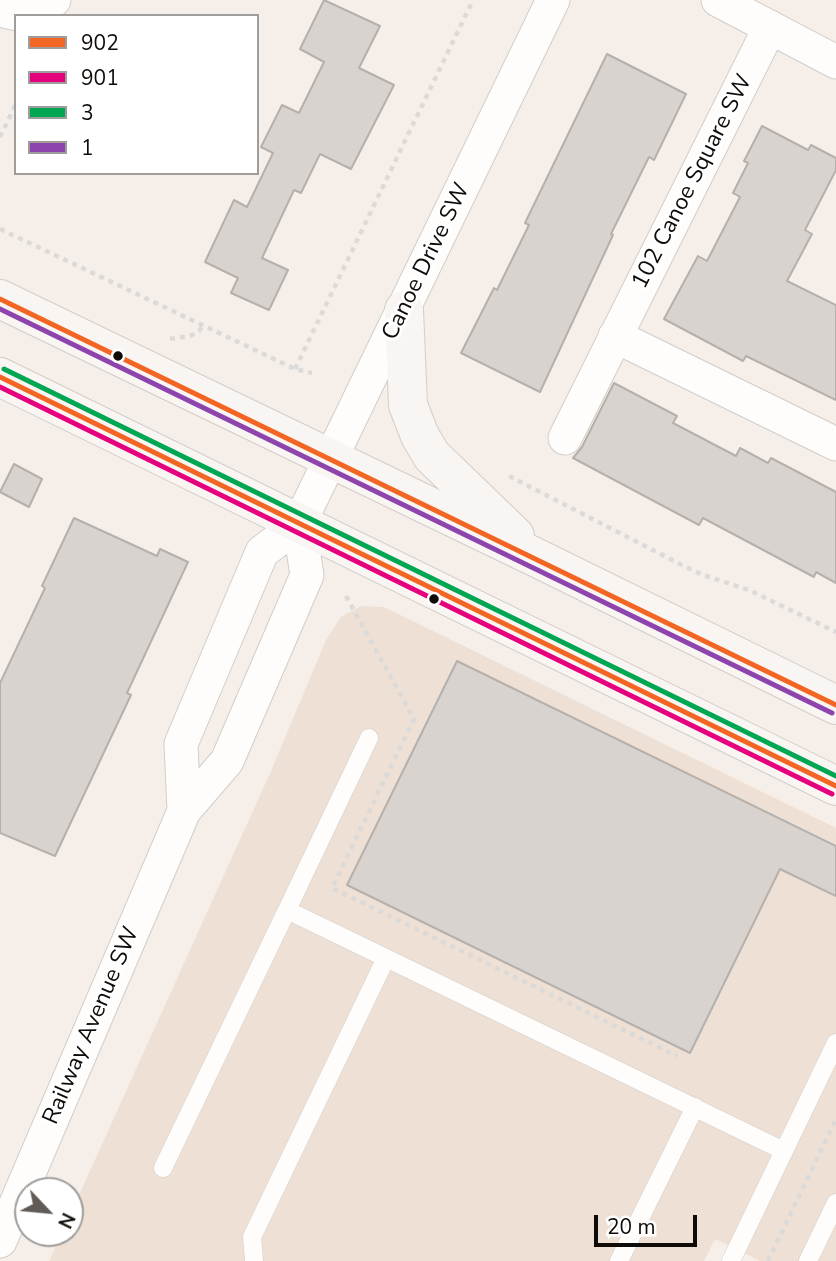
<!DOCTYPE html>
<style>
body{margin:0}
#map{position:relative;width:836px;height:1261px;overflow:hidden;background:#f6efe9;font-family:"Nunito Sans",sans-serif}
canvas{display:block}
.legend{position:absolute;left:14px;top:14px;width:245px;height:161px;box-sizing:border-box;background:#fff;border:2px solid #9f9d9c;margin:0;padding:9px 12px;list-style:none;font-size:21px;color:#0f0b08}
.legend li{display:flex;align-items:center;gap:14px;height:35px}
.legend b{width:35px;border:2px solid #9f9d9c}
.north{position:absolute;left:14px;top:1177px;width:70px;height:70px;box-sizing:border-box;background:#fff;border:2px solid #9f9d9c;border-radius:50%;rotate:116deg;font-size:19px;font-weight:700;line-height:28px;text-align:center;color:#0f0b08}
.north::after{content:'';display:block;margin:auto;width:24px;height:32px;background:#605b57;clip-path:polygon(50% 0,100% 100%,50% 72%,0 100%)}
.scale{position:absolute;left:594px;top:1215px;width:103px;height:32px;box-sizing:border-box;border:4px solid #0f0b08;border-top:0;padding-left:9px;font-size:21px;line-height:24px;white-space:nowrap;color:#0f0b08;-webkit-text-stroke:5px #fff;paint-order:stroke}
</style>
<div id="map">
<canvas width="836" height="1261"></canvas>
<ul class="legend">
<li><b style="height:9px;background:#f26522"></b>902</li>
<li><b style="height:9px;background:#e5007d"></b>901</li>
<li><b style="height:9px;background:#00a651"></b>3</li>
<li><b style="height:9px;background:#8e44ad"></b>1</li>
</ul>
<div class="north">N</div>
<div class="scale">20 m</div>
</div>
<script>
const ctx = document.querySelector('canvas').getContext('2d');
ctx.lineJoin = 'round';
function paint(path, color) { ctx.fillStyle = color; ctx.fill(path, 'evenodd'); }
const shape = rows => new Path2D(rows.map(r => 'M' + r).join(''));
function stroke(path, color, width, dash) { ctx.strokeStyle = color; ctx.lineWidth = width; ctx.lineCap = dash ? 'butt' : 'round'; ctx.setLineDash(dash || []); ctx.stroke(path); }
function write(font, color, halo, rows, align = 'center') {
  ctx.font = font + ' "Nunito Sans",sans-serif'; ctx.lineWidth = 6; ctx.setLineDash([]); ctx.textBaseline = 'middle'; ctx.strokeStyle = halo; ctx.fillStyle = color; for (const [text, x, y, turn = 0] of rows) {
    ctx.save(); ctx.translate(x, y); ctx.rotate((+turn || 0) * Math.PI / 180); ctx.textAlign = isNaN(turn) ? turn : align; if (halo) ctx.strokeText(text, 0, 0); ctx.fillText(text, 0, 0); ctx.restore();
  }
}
paint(shape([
 [361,606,384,607,836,828,836,1261,760,1261,715,1239,704,1261,49,1261,62,1233,70,1233,70,1215,271,771,326,640,341,617]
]), '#eee0d4');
const building = shape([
 [324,0,380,26,359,68,394,85,351,169,320,154,301,193,294,190,262,258,288,270,269,310,231,293,238,278,205,262,234,200,247,207,273,153,261,147,282,105,299,113,324,62,300,49,324,0],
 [607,54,686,94,654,160,649,157,611,234,613,235,540,392,461,353,494,288,497,290,529,225,525,223,607,54],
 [762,126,808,150,811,145,836,158,836,170,805,230,812,234,787,281,836,305,836,400,746,356,743,361,664,319,698,256,707,261,740,197,733,193,748,163,744,161,762,126],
 [614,383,677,416,673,423,736,456,740,448,768,463,771,458,836,492,836,583,816,572,814,577,703,518,699,525,573,458,582,447,614,383],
 [14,464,42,479,29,507,0,492,14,464],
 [74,518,157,556,160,549,188,562,127,693,131,695,55,856,0,833,0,683,45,588,42,586,74,518],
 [457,661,836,846,836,896,780,869,690,1053,347,885,457,661]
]);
paint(building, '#d9d3cf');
stroke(building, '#b6b0ac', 2);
const service = shape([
 [287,910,369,738],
 [163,1168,287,910,784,1151],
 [254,1261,252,1237,386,958],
 [619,1261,695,1107],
 [731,1261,836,1043],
 [808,1261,836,1203]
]);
const minor = shape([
 [718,0,836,62],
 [0,10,17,14,38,10,54,0],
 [615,336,836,444],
 [565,438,770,27],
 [184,811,181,744,262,552,299,524,553,0],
 [0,1241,184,811,227,761,307,575,299,524]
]);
const secondary = shape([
 [0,299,539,559,836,705],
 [404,310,408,405,420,436,432,456,515,536],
 [0,377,836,786]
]);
stroke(service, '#d2cdc8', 19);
stroke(minor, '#d2cdc8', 35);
stroke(secondary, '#d2cdc8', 40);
stroke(shape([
 [0,137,16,104],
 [0,229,295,369,312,373],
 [170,339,190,336,199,331,203,325],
 [295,369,473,0],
 [509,476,680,564,703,575,749,590,836,632],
 [346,596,414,719,332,888,677,1056],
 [768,1261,836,1119]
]), '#dcdad8', 4.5, [5, 5]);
stroke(service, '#fefdfc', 18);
stroke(minor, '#fefdfc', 33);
stroke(secondary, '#f9f5f3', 38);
stroke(shape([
 [0,299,836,705],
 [0,377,836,786]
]), '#f26522', 5);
stroke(shape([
 [0,387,832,794]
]), '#e5007d', 5);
stroke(shape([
 [4,369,836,776]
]), '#00a651', 5);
stroke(shape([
 [0,309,832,713]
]), '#8e44ad', 5);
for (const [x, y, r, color] of [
 [118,356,6,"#0f0b08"],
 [434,599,6,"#0f0b08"]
]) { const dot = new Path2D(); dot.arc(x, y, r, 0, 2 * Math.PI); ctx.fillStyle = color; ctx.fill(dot); stroke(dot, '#fff', 2.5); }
write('23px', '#0f0b08', '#fff', [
 ["102 Canoe Square SW",693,182,-63],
 ["Canoe Drive SW",427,262,-64],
 ["Railway Avenue SW",92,1026,-67]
]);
</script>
